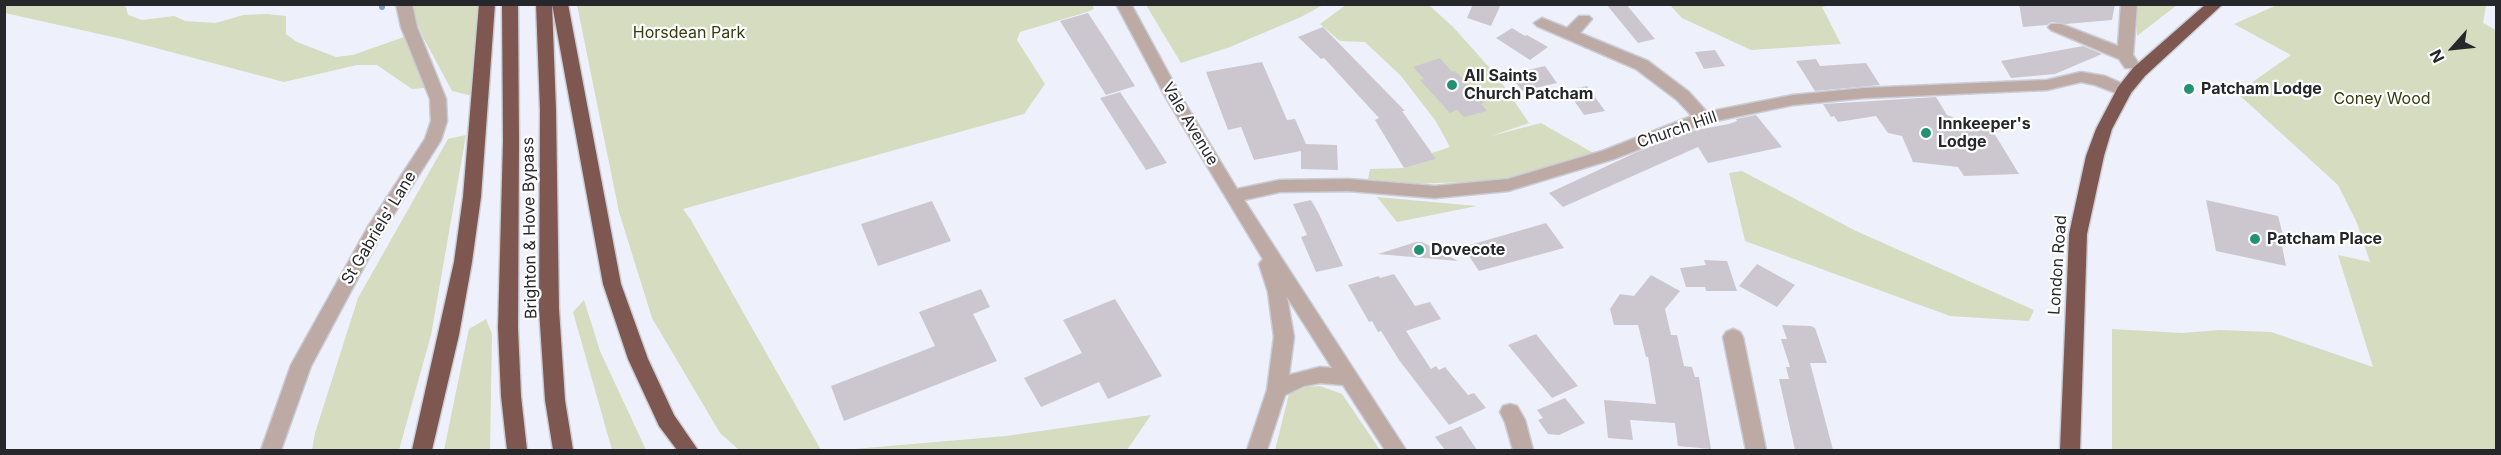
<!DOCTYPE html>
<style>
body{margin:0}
#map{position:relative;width:2501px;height:455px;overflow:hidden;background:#eef1fb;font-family:Inter,sans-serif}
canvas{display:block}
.frame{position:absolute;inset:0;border:6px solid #26272b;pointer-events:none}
.north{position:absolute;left:2423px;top:18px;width:60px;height:60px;-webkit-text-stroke:4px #fff;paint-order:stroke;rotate:243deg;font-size:16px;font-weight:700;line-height:24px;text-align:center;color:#26272b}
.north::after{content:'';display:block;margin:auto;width:21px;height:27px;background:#26272b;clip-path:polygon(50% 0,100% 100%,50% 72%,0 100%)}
</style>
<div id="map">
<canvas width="2501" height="455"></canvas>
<div class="frame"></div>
<div class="north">N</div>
</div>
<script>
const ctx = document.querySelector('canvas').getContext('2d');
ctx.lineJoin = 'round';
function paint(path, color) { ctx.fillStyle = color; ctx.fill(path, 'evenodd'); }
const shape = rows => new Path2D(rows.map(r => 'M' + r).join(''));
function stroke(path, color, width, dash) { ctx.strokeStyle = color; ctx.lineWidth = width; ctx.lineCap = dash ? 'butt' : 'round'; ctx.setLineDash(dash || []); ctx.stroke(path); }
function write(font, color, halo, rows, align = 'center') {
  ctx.font = font + ' Inter,sans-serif'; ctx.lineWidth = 4.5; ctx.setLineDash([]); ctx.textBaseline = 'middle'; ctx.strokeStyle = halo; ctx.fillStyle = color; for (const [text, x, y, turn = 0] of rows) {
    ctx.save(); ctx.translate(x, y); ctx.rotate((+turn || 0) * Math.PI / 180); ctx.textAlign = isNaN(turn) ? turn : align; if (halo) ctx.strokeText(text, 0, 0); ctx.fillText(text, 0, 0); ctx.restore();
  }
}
paint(shape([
 [1092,4,1094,9,1087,12,1020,32,1017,40,1045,84,1024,114,683,209,691,220,821,450,739,450,720,433,652,318,619,212,577,5],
 [2136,4,2177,5,2137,36],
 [122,5,126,7,128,15,142,20,174,16,185,21,216,23,243,15,267,14,286,16,286,34,297,42,336,57,353,55,404,37,425,88,412,89,377,65,357,65,284,82,122,39,5,13,5,5],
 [410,5,480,5,477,97,452,91,423,37],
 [1146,5,1323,5,1301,17,1230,47,1181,63],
 [1346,5,1429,5,1454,28,1497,76,1529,123,1491,136,1541,123,1595,154,1542,170,1494,181,1410,184,1368,179,1370,169,1404,168,1435,159,1432,153,1450,147,1435,120,1401,76,1365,42,1340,41,1320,24],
 [1670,5,1831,5,1822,7,1841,44,1751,50,1682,18],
 [2277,5,2486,5,2483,23,2496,30,2496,450,2112,450,2112,329,2182,333,2220,330,2271,332,2373,367,2338,255,2370,262,2357,223,2338,185,2237,93,2291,55,2234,24],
 [466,135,431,335,399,450,312,450,315,433,358,298,448,139],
 [1742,171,1856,231,2034,310,2029,321,1950,316,1745,241,1729,173],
 [1377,197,1443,203,1477,206,1397,222],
 [584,300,600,351,646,450,612,450,573,312],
 [486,319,492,334,490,450,444,450,469,329],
 [1320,386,1342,394,1380,450,1275,450,1289,394,1305,387],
 [1151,415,1127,450,842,450,1006,436]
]), '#d5dcbf');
stroke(shape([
 [382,4,382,7]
]), '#7fa8bc', 6);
paint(shape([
 [1473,4,1501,4,1491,26,1467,18],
 [1606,4,1626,4,1655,39,1638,43],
 [2019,4,2115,4,2112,20,2066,24,2051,22,2047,25,2023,27],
 [1088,13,1109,45,1135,86,1106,95,1060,21],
 [1323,27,1405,111,1402,111,1436,159,1404,168,1375,120,1379,118,1324,58,1321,59,1298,37],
 [1512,28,1525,36,1527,35,1548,47,1530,60,1496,38],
 [2083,46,2102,54,2055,74,2011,78,2001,61],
 [1715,50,1725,66,1704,69,1695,52],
 [1440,58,1452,72,1455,71,1485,102,1481,104,1487,111,1464,117,1457,110,1450,113,1420,80,1424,79,1413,67],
 [1816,59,1820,66,1866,63,1880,85,1815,91,1796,61],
 [1262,62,1287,120,1295,119,1306,144,1337,145,1338,170,1301,169,1301,151,1254,160,1241,127,1228,130,1206,72],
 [1545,66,1557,83,1522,91,1510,74],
 [1587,86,1605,111,1584,115,1567,90],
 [1120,92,1152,140,1167,163,1146,170,1100,98],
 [1936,97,1947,115,1962,121,2022,120,2022,122,1994,133,2019,174,1964,176,1958,167,1913,162,1902,136,1888,133,1876,116,1838,122,1834,116,1831,117,1823,104],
 [1756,115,1782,147,1708,163,1698,147,1563,207,1549,193,1637,152,1691,131,1729,124,1737,121,1736,119],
 [1311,200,1318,212,1343,266,1316,272,1301,237,1307,235,1293,204],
 [2206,200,2278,216,2286,247,2282,246,2286,266,2216,251],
 [932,201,951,241,878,266,861,224],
 [1546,223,1564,248,1479,271,1463,247],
 [1416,242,1422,242,1458,261,1378,254],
 [1704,260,1727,261,1737,291,1706,291,1705,287,1686,287,1680,268,1706,265],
 [1757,264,1795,285,1777,307,1739,286],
 [1394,274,1415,306,1430,302,1441,319,1406,331,1431,369,1436,366,1439,370,1445,367,1468,395,1474,393,1486,408,1449,425,1399,360,1381,331,1378,332,1372,321,1369,322,1348,285,1379,276,1380,278],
 [1651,275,1680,291,1665,309,1671,335,1677,335,1684,366,1692,367,1695,377,1699,377,1711,449,1678,446,1675,423,1630,420,1633,440,1608,438,1604,400,1656,404,1648,357,1646,357,1638,325,1614,325,1610,309,1620,294,1634,296],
 [981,289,990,307,973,314,997,361,844,421,831,386,935,346,919,312],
 [1115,299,1162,376,1108,399,1099,382,1041,407,1024,378,1082,353,1063,320],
 [1782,325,1811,326,1815,328,1827,363,1810,363,1833,450,1795,450,1779,379,1789,379,1786,367,1790,367,1781,339,1787,339],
 [1536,334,1555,358,1578,386,1552,398,1508,345],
 [1565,398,1585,423,1559,435,1548,434,1538,420,1543,418,1537,410],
 [1461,426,1477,450,1445,450,1435,437]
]), '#ccc7cf');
const minor = shape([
 [396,4,412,4,417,27,446,99,447,121,441,140,382,233,311,366,281,450,261,450,291,365,369,225,425,139,431,121,430,99,401,27,396,4],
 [1116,4,1131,4,1182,98,1237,189,1280,180,1348,179,1435,186,1508,179,1602,151,1692,116,1677,100,1636,69,1537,26,1534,23,1542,18,1567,28,1579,16,1589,16,1592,19,1580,33,1648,61,1689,92,1707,112,1793,95,1864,88,2047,80,2081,72,2105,76,2130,87,2132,91,2130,95,2124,96,2095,85,2081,82,2047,90,1864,98,1793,105,1706,123,1614,159,1508,191,1435,198,1348,191,1280,192,1244,200,1406,450,1385,450,1343,385,1320,383,1304,386,1285,395,1267,450,1247,450,1267,390,1274,337,1268,292,1259,264,1263,259,1166,98,1116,4],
 [1287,297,1332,368,1320,367,1289,375,1294,337,1287,297],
 [2121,4,2137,4,2133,55,2139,64,2137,68,2125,68,2119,59,2051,30,2048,27,2051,24,2061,24,2118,46,2121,4],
 [1733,329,1740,332,1743,337,1766,450,1746,450,1723,337,1726,332,1733,329],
 [1510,404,1517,406,1525,420,1533,450,1513,450,1505,422,1500,412,1503,406,1510,404]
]);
const highway = shape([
 [479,4,495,4,481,197,472,262,459,335,432,450,412,450,454,262,463,197,479,4],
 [502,4,518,4,519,141,518,328,521,396,527,450,507,450,501,396,498,328,503,141,502,4],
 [536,4,552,4,556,110,559,309,565,400,573,450,553,450,545,400,539,309,540,110,536,4],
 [552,4,568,4,621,284,648,359,674,415,698,450,677,450,659,426,628,359,603,284,552,4],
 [2206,4,2223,4,2145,76,2131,93,2112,129,2104,156,2087,234,2080,450,2060,450,2069,234,2086,156,2096,129,2118,87,2133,68,2206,4]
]);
stroke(minor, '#cacdd6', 3);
stroke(highway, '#cacdd6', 3);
paint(minor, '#bdaaa5');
paint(highway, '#7e5850');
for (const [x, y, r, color] of [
 [1452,85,6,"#229273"],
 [2189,89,6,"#229273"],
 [1926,133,6,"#229273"],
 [2255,239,6,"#229273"],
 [1419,250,6,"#229273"]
]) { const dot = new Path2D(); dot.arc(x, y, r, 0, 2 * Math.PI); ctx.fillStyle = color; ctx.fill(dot); stroke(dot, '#fff', 2); }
write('16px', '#343b0d', '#fff', [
 ["Horsdean Park",689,33],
 ["Coney Wood",2382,99]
]);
write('bold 16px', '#26272b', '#fff', [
 ["All Saints",1464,76],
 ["Church Patcham",1464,94],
 ["Patcham Lodge",2201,89],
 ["Innkeeper's",1938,124],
 ["Lodge",1938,142],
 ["Patcham Place",2267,239],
 ["Dovecote",1431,250]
], 'left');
write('16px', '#26272b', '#fff', [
 ["Vale Avenue",1190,124,59],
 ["Church Hill",1677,130,-19],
 ["St Gabriels' Lane",379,228,-59],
 ["Brighton & Hove Bypass",530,228,-91],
 ["London Road",2058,265,-86]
]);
</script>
